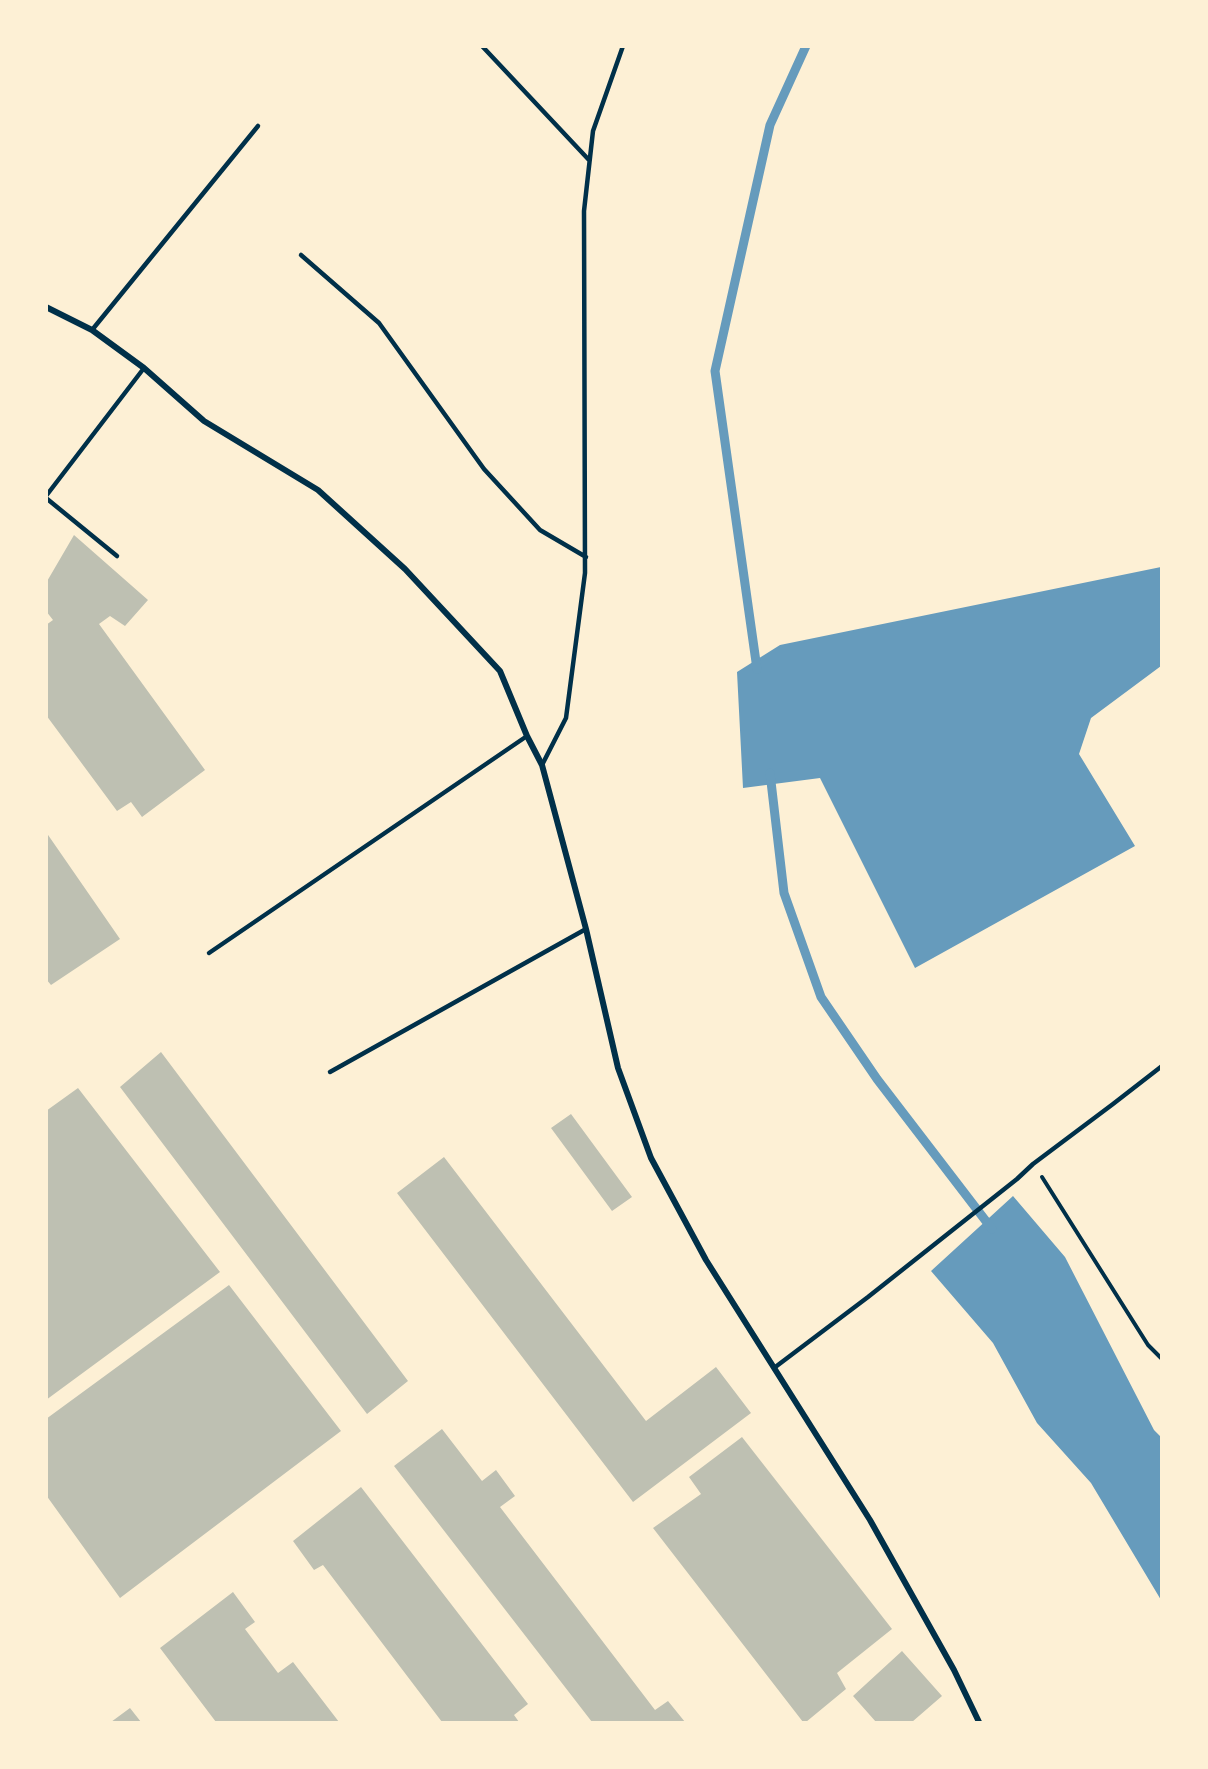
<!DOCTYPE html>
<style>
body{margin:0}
#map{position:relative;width:1208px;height:1769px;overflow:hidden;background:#fdf0d5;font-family:Lora,serif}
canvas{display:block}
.frame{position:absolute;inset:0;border:48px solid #fdf0d5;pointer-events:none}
</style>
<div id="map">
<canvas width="1208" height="1769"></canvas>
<div class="frame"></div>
</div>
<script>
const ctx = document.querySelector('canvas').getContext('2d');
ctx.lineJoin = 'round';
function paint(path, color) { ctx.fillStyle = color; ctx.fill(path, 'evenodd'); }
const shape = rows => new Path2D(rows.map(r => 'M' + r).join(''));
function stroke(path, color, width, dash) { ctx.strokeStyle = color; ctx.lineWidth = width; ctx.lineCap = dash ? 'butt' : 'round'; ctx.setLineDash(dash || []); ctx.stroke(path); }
paint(shape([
 [1161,567,1161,666,1091,718,1079,754,1135,846,915,968,820,778,743,788,737,672,780,645],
 [1013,1196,1065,1257,1154,1430,1161,1437,1161,1600,1091,1483,1037,1423,993,1343,931,1271]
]), '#669bbc');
stroke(shape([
 [757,669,715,371,770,125,806,46],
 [770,773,784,893,821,997,877,1079,992,1229]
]), '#669bbc', 9);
paint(shape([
 [74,535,148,600,125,626,110,616,99,624,205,770,142,817,131,802,117,811,46,715,46,625,53,620,46,611,46,583],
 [46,832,120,939,51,985,46,979],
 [161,1052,408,1381,367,1414,120,1087],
 [78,1088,220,1272,46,1400,46,1111],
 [571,1114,632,1197,612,1211,551,1128],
 [444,1157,646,1421,716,1367,751,1413,633,1502,397,1193],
 [229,1285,341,1431,120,1598,46,1495,46,1419],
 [442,1429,482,1481,496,1470,515,1496,500,1507,655,1710,668,1701,685,1722,592,1722,394,1466],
 [742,1437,892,1629,837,1673,846,1689,806,1722,803,1722,653,1528,701,1494,689,1477],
 [361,1487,528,1704,514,1715,519,1722,442,1722,323,1565,314,1570,293,1541],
 [233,1592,255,1622,245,1629,278,1673,293,1662,339,1722,216,1722,160,1648],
 [902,1651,942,1696,912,1722,876,1722,853,1696],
 [130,1708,141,1722,111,1722]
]), '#bec0b2');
stroke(shape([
 [1042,1177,1148,1345,1162,1359]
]), '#003049', 4);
stroke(shape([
 [482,46,589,160],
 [301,255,379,323,484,469,540,530,586,557],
 [92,330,258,126],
 [46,496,144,368],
 [46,498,117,556],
 [542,765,566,718,585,573,584,211,593,131,623,46],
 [209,953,527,736],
 [330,1072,586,929],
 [774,1368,868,1297,1017,1179,1033,1164,1113,1104,1162,1066]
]), '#003049', 4.5);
stroke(shape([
 [46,307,92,330,144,368,204,421,318,490,405,569,500,671,527,736,542,765,586,929,618,1068,651,1158,706,1260,870,1520,954,1670,979,1722]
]), '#003049', 6);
</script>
